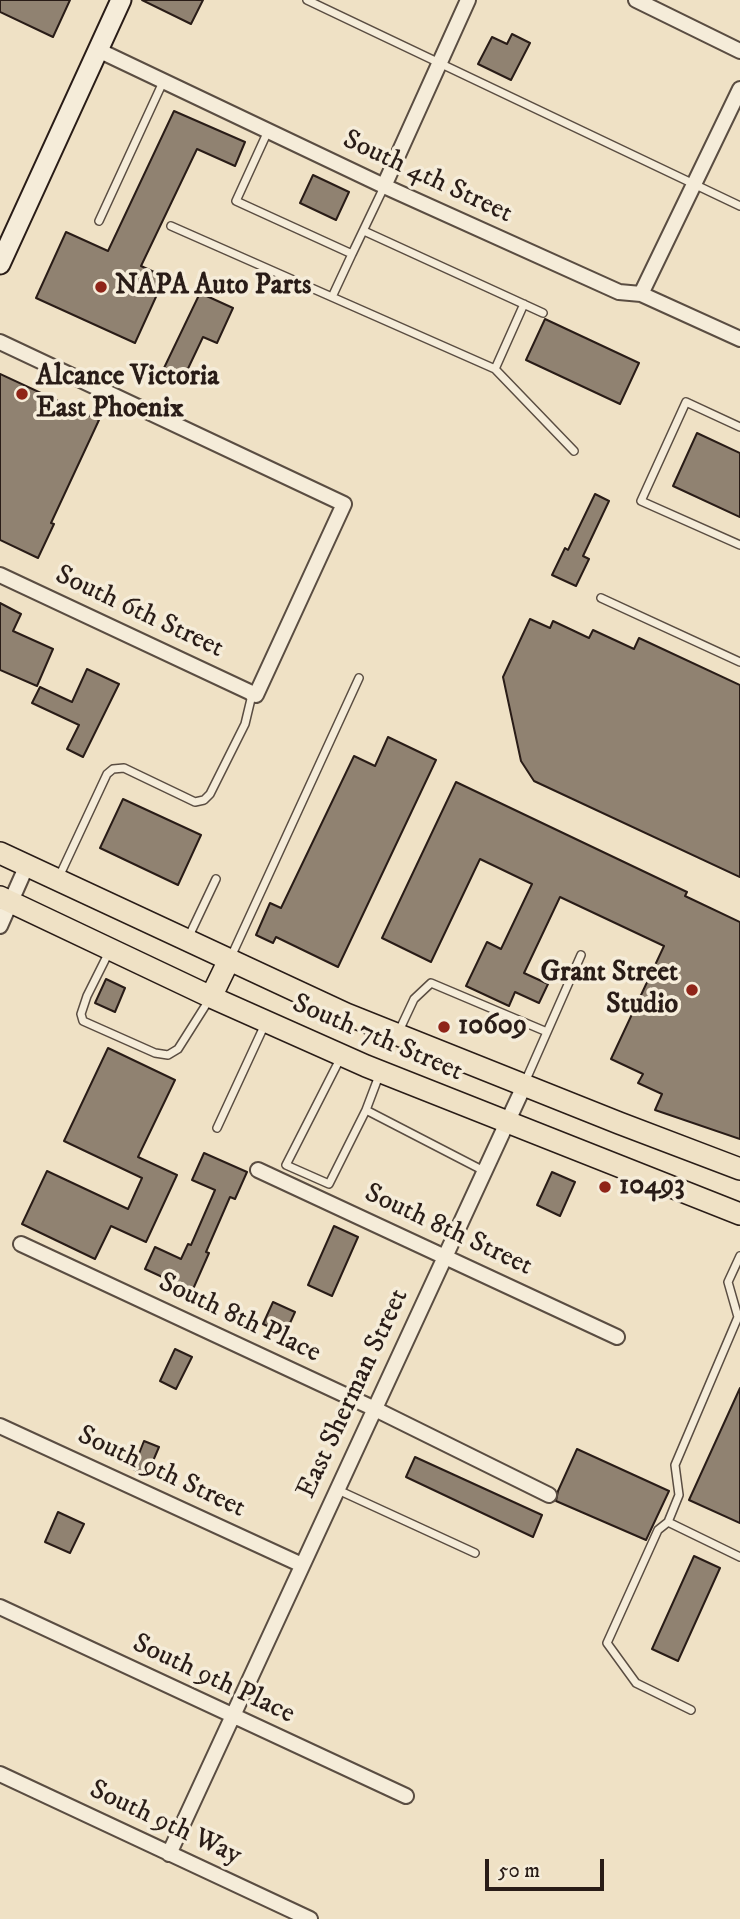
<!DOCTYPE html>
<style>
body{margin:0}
#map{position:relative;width:740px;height:1919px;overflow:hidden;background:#efe1c5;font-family:"IM FELL DW Pica",serif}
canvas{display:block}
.scale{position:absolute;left:485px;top:1859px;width:119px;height:32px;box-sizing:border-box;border:4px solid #291c17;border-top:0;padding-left:9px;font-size:21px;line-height:24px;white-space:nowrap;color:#291c17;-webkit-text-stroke:5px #f5ecd9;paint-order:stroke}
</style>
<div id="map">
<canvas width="740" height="1919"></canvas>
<div class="scale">50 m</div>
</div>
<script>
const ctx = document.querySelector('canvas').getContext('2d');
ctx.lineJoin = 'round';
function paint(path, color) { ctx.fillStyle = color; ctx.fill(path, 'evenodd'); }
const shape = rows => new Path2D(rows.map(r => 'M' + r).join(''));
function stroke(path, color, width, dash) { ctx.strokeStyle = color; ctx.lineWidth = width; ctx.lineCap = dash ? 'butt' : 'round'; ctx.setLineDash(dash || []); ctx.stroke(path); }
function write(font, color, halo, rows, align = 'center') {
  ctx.font = font + ' "IM FELL DW Pica",serif'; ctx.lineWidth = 7; ctx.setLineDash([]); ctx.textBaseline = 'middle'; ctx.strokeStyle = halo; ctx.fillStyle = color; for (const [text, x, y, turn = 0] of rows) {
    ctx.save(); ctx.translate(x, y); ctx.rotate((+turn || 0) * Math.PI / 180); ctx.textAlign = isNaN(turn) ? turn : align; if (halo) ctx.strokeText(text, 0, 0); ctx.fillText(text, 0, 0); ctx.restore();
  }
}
const building = shape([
 [0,0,70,0,53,37,0,12,0,0],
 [142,0,203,0,191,24,142,0],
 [512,34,530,43,511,80,478,64,492,37,507,44,512,34],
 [174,111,245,142,235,166,197,149,141,266,165,277,135,343,36,298,66,232,108,251,174,111],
 [313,175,349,192,336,220,300,203,313,175],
 [200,293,233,308,217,343,203,337,184,377,164,368,200,293],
 [545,319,639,363,620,404,526,360,545,319],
 [0,374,99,420,51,523,54,524,38,558,0,540,0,374],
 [697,433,740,453,740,517,673,486,697,433],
 [595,494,609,501,583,556,589,559,576,586,552,575,565,548,568,550,595,494],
 [0,603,21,614,13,631,53,649,37,686,0,670,0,603],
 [530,619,550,628,553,621,589,638,593,630,634,649,639,638,740,685,740,877,534,781,521,761,503,677,530,619],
 [87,669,119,684,83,757,67,749,79,725,32,703,40,687,72,702,87,669],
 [388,737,436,760,338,967,276,937,273,943,256,935,270,903,281,908,354,756,375,766,388,737],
 [456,782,687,892,685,896,740,922,740,1139,655,1110,662,1094,638,1083,643,1074,611,1059,664,946,560,897,524,973,548,984,539,1003,515,992,509,1006,466,986,487,942,501,949,532,884,480,859,431,962,382,938,456,782],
 [123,799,201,835,178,885,100,848,123,799],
 [106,979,125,988,115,1012,95,1003,106,979],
 [108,1048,175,1080,138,1157,177,1175,146,1242,111,1226,95,1259,22,1224,47,1171,128,1209,142,1178,64,1141,108,1048],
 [204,1153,247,1172,235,1199,230,1197,206,1252,209,1253,190,1296,169,1287,171,1281,145,1269,155,1247,181,1259,188,1244,191,1245,215,1190,192,1180,204,1153],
 [552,1172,575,1182,560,1216,537,1205,552,1172],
 [334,1226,358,1237,332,1296,308,1285,334,1226],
 [273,1302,295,1312,285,1334,263,1324,273,1302],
 [175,1349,192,1357,176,1389,160,1381,175,1349],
 [740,1388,740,1523,689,1500,740,1388],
 [144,1441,159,1447,147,1475,133,1469,144,1441],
 [577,1449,669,1491,646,1540,556,1501,558,1491,577,1449],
 [415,1457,542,1515,533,1537,406,1477,415,1457],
 [58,1512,84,1524,70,1553,45,1542,58,1512],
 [694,1556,720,1568,678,1661,652,1649,694,1556]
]);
paint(building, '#908271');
stroke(building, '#291c17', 2);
const lane = shape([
 [307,0,740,206],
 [268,131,236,201,352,254,384,187],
 [99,221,163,82],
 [171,226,495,369,574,451],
 [364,231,543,313],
 [332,297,352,254],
 [495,369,524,304],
 [740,427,686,402,641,501,740,545],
 [601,598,740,662],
 [58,879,107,774,113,769,124,768,195,802,204,800,210,794,245,724,251,699,248,693],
 [189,936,216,879],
 [109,952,87,996,81,1014,83,1021,155,1053,168,1055,178,1049,209,1000],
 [230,959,359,678],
 [399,1031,414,999,431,983,547,1032],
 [341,1057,286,1165,329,1184,366,1110,484,1171],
 [525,1082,581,955],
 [366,1110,380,1073],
 [217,1128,266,1022],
 [740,1256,728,1282,738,1317,675,1465,679,1495,668,1522,740,1557],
 [338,1490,475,1553],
 [668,1522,658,1530,607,1643,636,1683,691,1710]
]);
const street = shape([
 [636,0,740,51],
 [98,50,384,186,619,292,641,294,740,339],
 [384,186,468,0],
 [641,294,740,89],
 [0,342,344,504,256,695,0,575],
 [0,926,27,865],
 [258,1170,617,1337],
 [21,1244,375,1409,549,1495],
 [0,1426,302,1565],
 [0,1607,406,1796],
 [0,1774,310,1919],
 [169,1854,524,1086]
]);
const secondary = shape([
 [0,264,121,0]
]);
const primary = shape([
 [0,853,346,1014,619,1123,740,1169],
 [0,897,211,997,366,1066,740,1214],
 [211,997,229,960]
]);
stroke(lane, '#5a4d42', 10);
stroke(street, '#5a4d42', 18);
stroke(secondary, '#291c17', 23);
stroke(primary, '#291c17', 24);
stroke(lane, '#f5ecd9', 7);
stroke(street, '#f5ecd9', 14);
stroke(secondary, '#f5ecd9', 19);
stroke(primary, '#efe1c5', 21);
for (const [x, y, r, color] of [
 [101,287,7,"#8f2418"],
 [22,394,7,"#8f2418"],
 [692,990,7,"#8f2418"],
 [444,1027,7,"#8f2418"],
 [605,1187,7,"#8f2418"]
]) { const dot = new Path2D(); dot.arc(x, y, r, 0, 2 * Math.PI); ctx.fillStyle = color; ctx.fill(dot); stroke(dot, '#f5ecd9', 2.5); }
write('28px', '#291c17', '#f5ecd9', [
 ["South 4th Street",427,178,25],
 ["South 6th Street",139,613,25],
 ["South 7th Street",377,1039,23],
 ["South 8th Street",448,1231,25],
 ["South 8th Place",239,1319,25],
 ["East Sherman Street",354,1394,-65],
 ["South 9th Street",161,1473,25],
 ["South 9th Place",213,1680,25],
 ["South 9th Way",165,1824,25]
]);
write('bold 28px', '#291c17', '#f5ecd9', [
 ["NAPA Auto Parts",115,287],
 ["Alcance Victoria",36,378],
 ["East Phoenix",36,410],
 ["Grant Street",678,974,"right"],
 ["Studio",678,1006,"right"],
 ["10609",458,1027],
 ["10493",619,1187]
], 'left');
</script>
